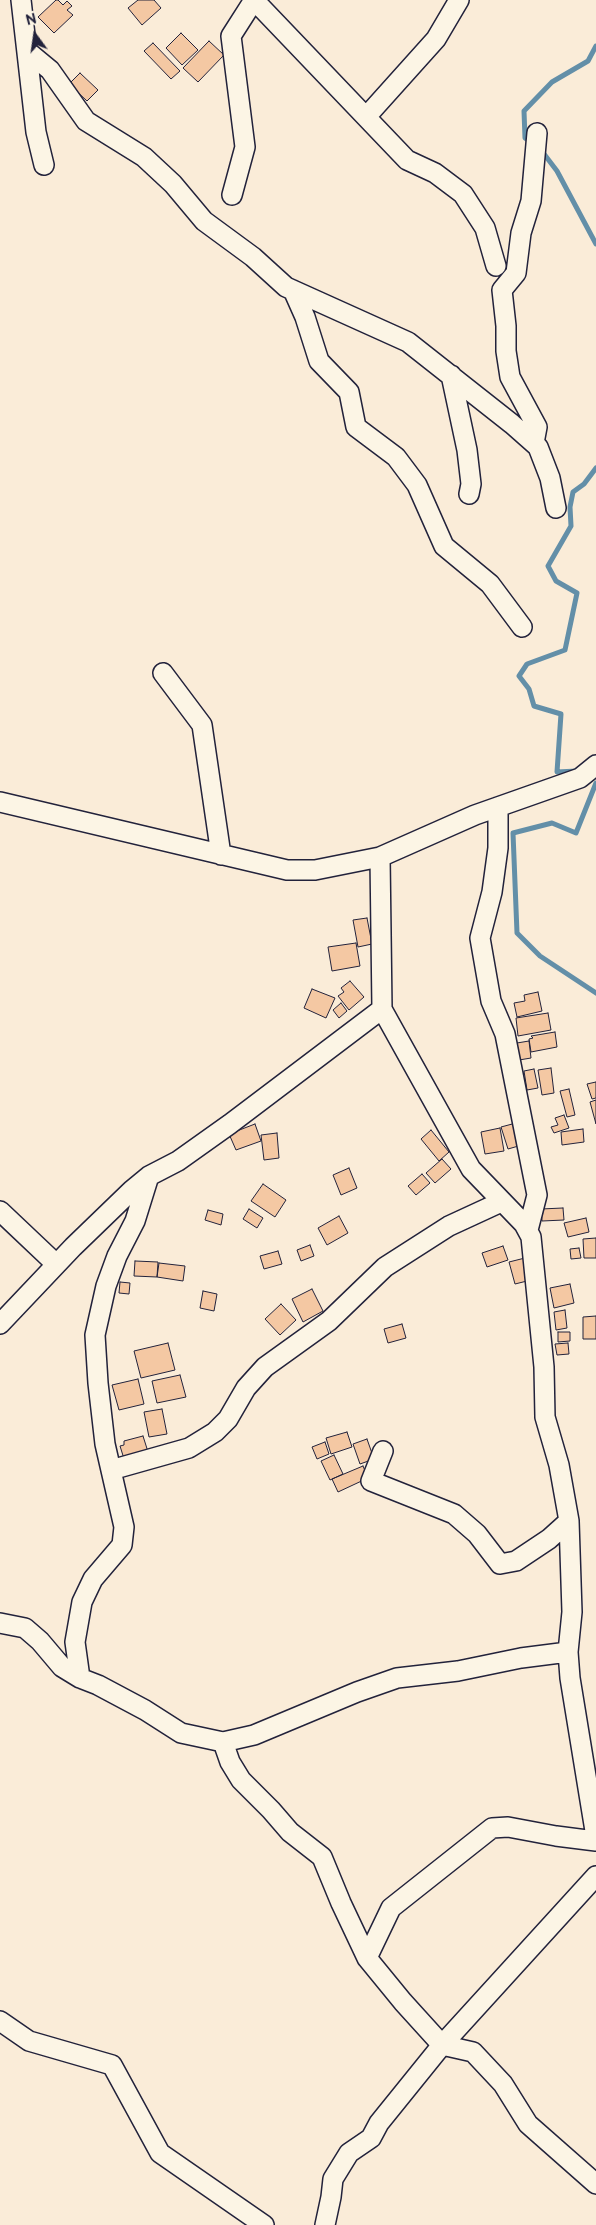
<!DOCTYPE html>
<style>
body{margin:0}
#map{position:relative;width:596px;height:2225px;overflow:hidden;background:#faecd8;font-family:"Balsamiq Sans",sans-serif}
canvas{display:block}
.north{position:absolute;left:10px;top:10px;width:50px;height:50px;-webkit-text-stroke:4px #fcf5e5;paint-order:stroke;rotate:346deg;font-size:14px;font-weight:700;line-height:20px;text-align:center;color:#22223b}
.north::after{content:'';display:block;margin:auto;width:18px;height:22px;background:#22223b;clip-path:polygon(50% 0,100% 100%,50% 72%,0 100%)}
</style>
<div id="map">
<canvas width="596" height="2225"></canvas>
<div class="north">N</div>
</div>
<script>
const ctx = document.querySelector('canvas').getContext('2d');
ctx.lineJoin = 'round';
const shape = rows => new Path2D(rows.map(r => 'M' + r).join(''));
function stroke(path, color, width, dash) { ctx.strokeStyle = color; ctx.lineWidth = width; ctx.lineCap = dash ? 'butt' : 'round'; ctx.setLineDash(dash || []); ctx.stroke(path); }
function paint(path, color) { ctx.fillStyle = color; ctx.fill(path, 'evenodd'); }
stroke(shape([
 [532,143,525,138,524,111,552,82,588,61,596,46],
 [541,150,557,171,596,244],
 [577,771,557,772,561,714,534,706,529,689,519,676,527,664,565,650,577,593,556,581,548,566,571,526,570,507,573,492,584,484,596,468],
 [596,783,576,833,552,823,513,833,517,933,540,956,596,993]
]), '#638fa8', 5);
const building = shape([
 [56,0,58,0,63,5,67,1,72,6,67,10,73,15,54,33,38,17,56,0],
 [138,0,154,0,161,8,142,25,128,8,138,0],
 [181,33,198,50,182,65,166,48,181,33],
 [209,41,224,55,198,82,183,68,209,41],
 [153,43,180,71,171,79,144,51,153,43],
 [80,73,98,90,87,101,69,84,80,73],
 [367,918,372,944,358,947,353,920,367,918],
 [356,943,360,966,332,971,328,947,356,943],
 [350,981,364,997,349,1010,338,996,344,992,341,988,350,981],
 [312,989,335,998,326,1018,304,1008,312,989],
 [538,992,542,1011,517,1017,514,1003,525,1001,524,995,538,992],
 [341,1003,347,1011,339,1018,333,1010,341,1003],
 [548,1013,551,1030,518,1036,516,1018,548,1013],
 [555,1032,557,1047,531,1052,529,1039,533,1038,531,1036,555,1032],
 [529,1041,531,1058,519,1060,517,1043,529,1041],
 [551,1068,554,1093,542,1095,538,1070,551,1068],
 [534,1069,538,1088,527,1090,524,1071,534,1069],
 [596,1082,596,1098,592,1099,587,1084,596,1082],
 [569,1089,575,1115,567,1117,560,1091,569,1089],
 [596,1100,596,1124,590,1102,596,1100],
 [564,1115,569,1128,554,1133,551,1127,558,1125,555,1118,564,1115],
 [516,1123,522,1145,508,1149,501,1127,516,1123],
 [255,1124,261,1141,236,1150,229,1134,255,1124],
 [500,1128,504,1151,485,1154,481,1132,500,1128],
 [583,1129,584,1142,562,1145,561,1132,583,1129],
 [431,1130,449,1152,439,1161,421,1139,431,1130],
 [277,1133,279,1158,264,1160,261,1135,277,1133],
 [442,1159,451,1169,435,1183,426,1173,442,1159],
 [349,1168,357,1188,341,1195,333,1175,349,1168],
 [422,1174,430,1183,416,1195,408,1186,422,1174],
 [263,1184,286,1200,275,1217,251,1201,263,1184],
 [563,1208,564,1220,542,1221,541,1209,563,1208],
 [249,1209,263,1218,257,1228,243,1219,249,1209],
 [208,1210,223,1214,221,1225,205,1220,208,1210],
 [339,1216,348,1233,327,1245,318,1228,339,1216],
 [586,1218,589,1232,568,1237,564,1223,586,1218],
 [596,1238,596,1258,584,1258,583,1239,596,1238],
 [310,1245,314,1256,301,1261,297,1250,310,1245],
 [503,1246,508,1260,487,1267,482,1253,503,1246],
 [579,1248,581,1258,571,1259,570,1249,579,1248],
 [278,1251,282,1264,264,1269,260,1256,278,1251],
 [525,1258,531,1280,515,1284,509,1262,525,1258],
 [135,1261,158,1262,157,1277,134,1276,135,1261],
 [159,1263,185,1266,183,1281,157,1277,159,1263],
 [120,1282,130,1283,129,1294,119,1293,120,1282],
 [570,1284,574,1303,554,1308,550,1288,570,1284],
 [312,1289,323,1311,303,1322,292,1299,312,1289],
 [203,1291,217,1294,214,1311,200,1308,203,1291],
 [281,1304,296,1320,280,1335,265,1319,281,1304],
 [565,1310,567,1328,556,1330,554,1312,565,1310],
 [596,1316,596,1339,583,1339,583,1317,596,1316],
 [402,1324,406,1338,388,1343,384,1329,402,1324],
 [558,1332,570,1332,570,1341,558,1342,558,1332],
 [168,1343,175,1370,141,1378,134,1351,168,1343],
 [568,1343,569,1354,557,1355,555,1344,568,1343],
 [180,1375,186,1397,157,1403,152,1381,180,1375],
 [138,1379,144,1404,119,1410,112,1385,138,1379],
 [162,1409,167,1434,149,1437,144,1412,162,1409],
 [347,1432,352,1447,331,1454,326,1438,347,1432],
 [143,1436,149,1455,125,1462,120,1446,124,1445,124,1441,143,1436],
 [367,1439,374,1459,360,1464,353,1444,367,1439],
 [325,1442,329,1454,317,1459,312,1447,325,1442],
 [334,1455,343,1474,330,1480,321,1461,334,1455],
 [363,1466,368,1478,338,1492,332,1479,363,1466]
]);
paint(building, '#f4c8a3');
stroke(building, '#22223b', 1);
const minor = shape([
 [21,0,36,132,44,165],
 [254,0,407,160,435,173,463,194,485,228,496,266],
 [27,51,50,70,86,121,144,157,173,184,204,221,253,257,286,287,408,342,512,424,538,447,550,478,556,508],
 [366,117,436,39,459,0],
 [232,195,245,147,231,36,254,0],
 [293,290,305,317,319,361,349,392,356,427,396,457,417,485,444,546,490,584,522,627],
 [451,375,467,450,471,484,469,494],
 [534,443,537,427,510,377,506,351,506,326,502,290,516,273,521,233,531,201,537,133],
 [163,673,202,725,221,855],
 [0,802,287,870,315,870,380,857,475,815,580,778,596,765],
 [498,807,498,848,492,892,480,938,491,1001,505,1034,537,1195,528,1230],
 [380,857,382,1009,471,1169,524,1224,531,1237,544,1367,545,1417,559,1465,569,1521,572,1612,568,1652,570,1678,596,1837],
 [0,1211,56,1264],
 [0,1324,73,1247,132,1190,149,1176,178,1161,230,1124,382,1009],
 [383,1451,371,1481,454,1514,477,1534,500,1564,516,1561,549,1539,569,1521],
 [111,1470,189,1448,215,1432,228,1419,246,1388,265,1367,329,1321,385,1267,449,1226,501,1202],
 [0,1623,25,1628,40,1641,62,1667,80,1678,98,1685,145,1710,181,1733,223,1742,254,1735,357,1692,397,1678,458,1671,521,1658,568,1652],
 [80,1678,75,1642,82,1602,93,1579,122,1545,124,1527,105,1444,98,1383,95,1335,106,1286,117,1256,135,1221,149,1176],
 [223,1742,230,1762,241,1780,271,1810,290,1832,322,1857,341,1903,367,1958,403,2002,442,2045,473,2052,503,2084,528,2124,596,2184],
 [367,1958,391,1908,492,1828,508,1827,556,1836,596,1841],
 [0,2021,29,2041,112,2065,160,2153,264,2225],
 [325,2225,331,2197,333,2179,349,2153,371,2138,379,2123,442,2045,596,1876]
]);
stroke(minor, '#22223b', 22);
stroke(minor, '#fcf5e5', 19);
</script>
